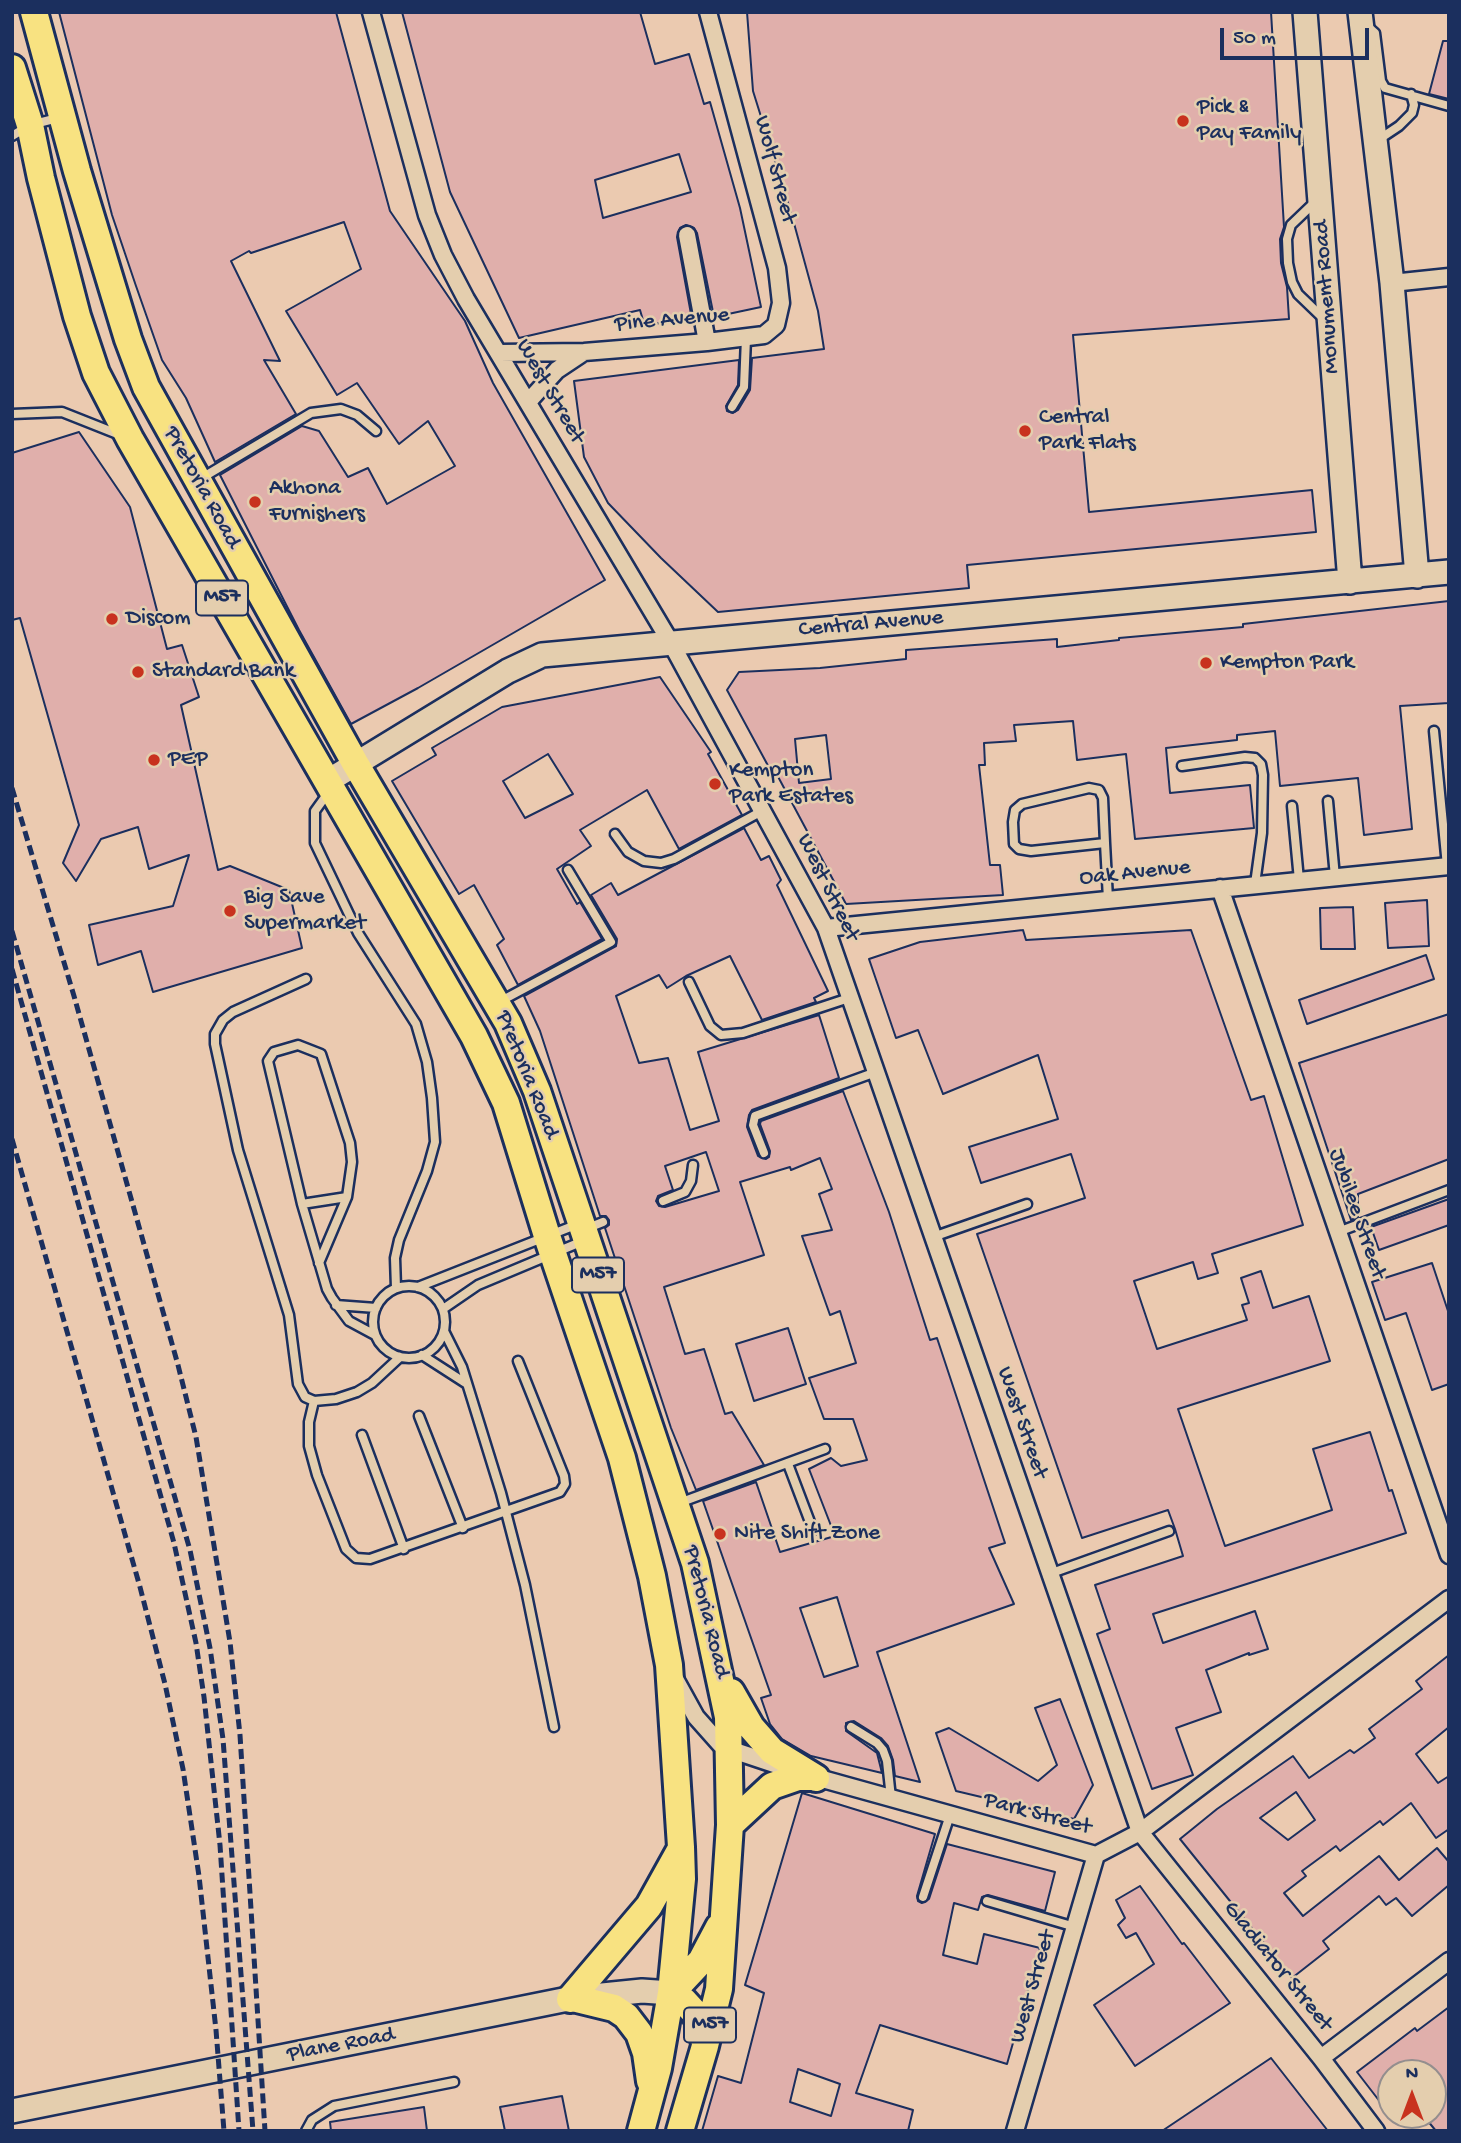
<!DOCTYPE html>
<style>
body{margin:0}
#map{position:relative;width:1461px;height:2143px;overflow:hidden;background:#ebcab0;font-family:"Gochi Hand",sans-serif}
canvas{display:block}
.frame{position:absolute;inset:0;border:14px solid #1b2f5e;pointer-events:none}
.north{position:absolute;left:1377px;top:2059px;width:70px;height:70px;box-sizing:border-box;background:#e4ceae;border:2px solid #948e8e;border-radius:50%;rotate:0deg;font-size:19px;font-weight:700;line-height:28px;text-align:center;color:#1b2f5e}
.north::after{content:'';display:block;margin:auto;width:24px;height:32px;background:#c8321e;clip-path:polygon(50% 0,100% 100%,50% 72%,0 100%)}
.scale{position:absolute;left:1220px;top:28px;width:149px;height:32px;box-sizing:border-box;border:4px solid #1b2f5e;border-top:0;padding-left:9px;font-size:21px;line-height:24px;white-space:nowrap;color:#1b2f5e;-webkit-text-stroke:5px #e4ceae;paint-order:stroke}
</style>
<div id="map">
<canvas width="1461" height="2143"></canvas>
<div class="frame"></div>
<div class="north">N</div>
<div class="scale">50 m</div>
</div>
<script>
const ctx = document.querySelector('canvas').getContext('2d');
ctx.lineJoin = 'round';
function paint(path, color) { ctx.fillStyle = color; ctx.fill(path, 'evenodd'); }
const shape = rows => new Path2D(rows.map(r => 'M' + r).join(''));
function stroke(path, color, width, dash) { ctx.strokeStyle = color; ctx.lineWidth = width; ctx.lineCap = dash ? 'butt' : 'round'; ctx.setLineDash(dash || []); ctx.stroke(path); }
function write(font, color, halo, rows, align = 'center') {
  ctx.font = font + ' "Gochi Hand",sans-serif'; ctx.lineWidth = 5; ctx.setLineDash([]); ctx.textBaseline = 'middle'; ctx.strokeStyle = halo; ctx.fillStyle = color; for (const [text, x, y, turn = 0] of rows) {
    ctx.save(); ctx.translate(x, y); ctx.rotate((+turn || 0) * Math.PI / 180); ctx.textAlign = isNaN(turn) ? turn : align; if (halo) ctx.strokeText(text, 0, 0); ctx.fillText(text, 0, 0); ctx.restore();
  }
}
const building = shape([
 [59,12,336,12,390,211,465,321,493,383,605,580,418,688,351,724,299,630,220,475,302,426,319,431,348,477,368,468,387,504,455,466,428,421,399,444,357,383,337,395,286,311,361,269,344,222,251,253,249,251,231,261,280,361,264,360,296,414,215,462,186,398,162,360,136,286,112,215,59,12],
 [402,12,640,12,655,64,689,54,704,104,710,102,740,208,761,307,714,317,697,233,694,228,686,225,680,228,677,237,691,314,645,327,640,310,519,338,450,192,402,12],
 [679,154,691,192,603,218,595,180,679,154],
 [747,12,1271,12,1284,227,1280,239,1281,263,1287,287,1289,319,1073,335,1089,512,1312,490,1316,532,967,565,969,588,718,612,661,558,608,503,584,457,574,381,739,360,738,385,726,406,727,411,733,413,738,410,750,390,752,358,824,349,818,311,792,216,753,91,747,12],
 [1443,41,1449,41,1449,99,1429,94,1443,41],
 [79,432,130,507,167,649,182,645,199,697,181,705,218,870,230,866,289,890,302,948,153,992,141,951,98,965,89,925,173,906,189,855,149,869,138,827,101,839,76,881,63,863,79,825,20,618,12,620,12,453,79,432],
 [1449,601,1449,703,1400,706,1412,829,1364,835,1358,778,1280,786,1275,731,1237,735,1237,740,1166,748,1170,793,1250,785,1254,828,1135,839,1126,754,1077,760,1073,721,1014,725,1016,741,984,743,985,765,979,765,990,865,1000,865,1003,895,846,904,775,771,772,773,727,690,739,672,820,668,906,659,906,650,1057,639,1057,647,1119,640,1119,638,1243,627,1243,624,1449,601],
 [826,735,831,779,799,783,795,739,826,735],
 [660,677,711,752,708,754,742,815,679,849,647,790,580,830,591,846,557,869,577,904,580,902,602,939,518,985,497,945,504,939,474,885,459,894,392,781,436,755,432,748,502,707,660,677],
 [548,754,573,794,525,818,503,781,548,754],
 [744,828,761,860,769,856,781,880,777,885,828,991,814,998,816,1002,762,1020,730,956,686,976,667,988,659,975,616,996,639,1063,668,1058,690,1130,719,1121,698,1052,819,1015,839,1078,752,1110,749,1115,747,1127,758,1156,766,1159,769,1157,770,1151,760,1124,761,1121,843,1091,889,1212,930,1340,937,1338,1005,1543,989,1548,1014,1604,877,1652,920,1782,895,1776,893,1760,888,1746,881,1738,854,1721,846,1723,846,1731,877,1753,882,1773,811,1756,782,1739,770,1724,761,1698,771,1695,703,1501,756,1482,780,1552,835,1536,809,1469,831,1458,841,1466,867,1460,853,1419,824,1419,809,1378,856,1363,840,1311,830,1315,802,1236,832,1230,819,1194,832,1189,820,1158,791,1170,790,1167,740,1182,764,1255,664,1287,685,1354,704,1349,725,1414,732,1412,764,1465,696,1490,671,1428,605,1228,609,1225,609,1220,606,1216,600,1216,540,1031,524,996,616,946,617,939,591,895,611,883,618,895,744,828],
 [706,1152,719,1191,665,1207,659,1206,656,1201,658,1196,673,1190,665,1166,706,1152],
 [837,1597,858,1666,824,1677,800,1608,837,1597],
 [1427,900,1429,946,1388,948,1385,903,1427,900],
 [1353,907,1355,949,1321,949,1320,908,1353,907],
 [1023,930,1026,940,1191,930,1251,1100,1264,1096,1303,1225,1212,1254,1218,1273,1198,1279,1193,1262,1134,1281,1157,1349,1247,1320,1242,1305,1249,1303,1241,1278,1261,1271,1273,1308,1309,1296,1330,1361,1178,1409,1225,1546,1332,1510,1313,1449,1370,1432,1389,1491,1392,1490,1406,1533,1153,1614,1163,1643,1255,1611,1268,1649,1249,1655,1249,1653,1206,1670,1221,1712,1176,1728,1193,1775,1152,1789,1097,1634,1110,1629,1095,1585,1183,1556,1175,1529,1168,1510,1082,1538,977,1234,1085,1198,1071,1154,981,1183,969,1147,1058,1119,1038,1055,943,1094,918,1030,896,1038,869,959,920,942,1023,930],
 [1426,955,1434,979,1307,1024,1299,1000,1426,955],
 [1449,1014,1449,1159,1358,1194,1358,1217,1351,1220,1299,1063,1449,1014],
 [1449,1199,1449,1225,1379,1250,1371,1227,1449,1199],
 [1432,1263,1449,1314,1449,1384,1432,1390,1406,1313,1385,1320,1372,1282,1432,1263],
 [788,1328,806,1384,754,1401,736,1344,788,1328],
 [1449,1655,1449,1727,1416,1754,1438,1783,1449,1776,1449,1829,1436,1838,1411,1803,1383,1825,1380,1821,1340,1851,1336,1846,1302,1871,1306,1876,1284,1893,1303,1916,1379,1856,1399,1880,1437,1848,1449,1862,1449,1885,1412,1916,1396,1898,1386,1905,1379,1896,1323,1941,1329,1949,1292,1978,1180,1839,1217,1809,1293,1756,1309,1778,1350,1750,1354,1753,1375,1738,1369,1729,1422,1689,1416,1681,1449,1655],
 [1296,1792,1315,1820,1288,1840,1260,1818,1296,1792],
 [1060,1699,1093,1785,1074,1819,956,1791,936,1733,949,1728,1038,1781,1057,1765,1035,1708,1060,1699],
 [802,1793,935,1834,917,1896,918,1901,922,1903,929,1899,947,1844,1055,1872,1045,1911,988,1895,982,1897,978,1910,954,1903,943,1955,977,1964,984,1934,1040,1948,1007,2064,880,2025,856,2093,913,2110,908,2131,702,2131,718,2076,741,2083,764,1993,745,1985,802,1793],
 [798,2069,840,2084,831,2116,790,2102,798,2069],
 [1140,1886,1182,1944,1184,1943,1230,2003,1135,2066,1094,2005,1154,1964,1136,1933,1126,1938,1118,1925,1125,1918,1116,1900,1140,1886],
 [1449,2007,1449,2131,1436,2131,1423,2115,1433,2115,1433,2073,1391,2073,1391,2116,1357,2072,1415,2028,1417,2031,1449,2007],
 [1271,2058,1328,2131,1162,2131,1271,2058],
 [562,2096,569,2131,505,2131,500,2107,562,2096],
 [424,2107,427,2131,331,2131,330,2122,424,2107]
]);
paint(building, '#e0afab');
stroke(building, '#1b2f5e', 2);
const lane = shape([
 [1366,25,1375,33,1381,81,1385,88,1449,106],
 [12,136,30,125,58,118],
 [1378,140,1399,126,1412,113,1414,105,1411,94],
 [1315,202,1291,225,1287,239,1288,263,1292,282,1298,294,1325,320],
 [732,407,744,387,746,338],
 [12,414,62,412,120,435],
 [200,479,311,413,341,409,357,415,376,431],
 [1434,731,1447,866],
 [1182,766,1245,757,1255,758,1261,764,1263,775,1262,833,1255,884],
 [328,793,315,811,315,843,358,933,416,1024,427,1062,432,1098,435,1142,427,1171,399,1240,395,1258,396,1288],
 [1328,801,1335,877],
 [1292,806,1299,880],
 [615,834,628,852,644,861,661,863,674,859,762,811],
 [1105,843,1031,851,1019,849,1014,844,1013,822,1015,810,1022,804,1089,788,1099,790,1103,798,1105,843,1108,899],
 [306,979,233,1012,223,1020,215,1034,215,1044,238,1150,289,1315,298,1384,305,1397,314,1401,336,1399,357,1392,372,1383,400,1357],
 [689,982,710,1026,721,1035,743,1033,849,998],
 [499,1002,611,942,568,870],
 [764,1153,753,1125,755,1116,876,1072],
 [663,1201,685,1192,691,1181,693,1165],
 [302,1204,347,1197,352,1162,350,1143,321,1054,298,1045,274,1052,268,1061,299,1191,302,1204,327,1289,332,1298,349,1321,375,1335],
 [588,1228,603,1222],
 [1338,1232,1449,1190],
 [933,1237,1027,1204],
 [319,1263,347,1197],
 '373 1322a36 36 0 1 1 72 0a36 36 0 1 1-72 0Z',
 [418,1287,578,1224],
 [336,1305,376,1308],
 [443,1309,478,1285,583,1241],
 [444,1331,462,1367,501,1493,525,1585,554,1727],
 [422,1355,467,1384],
 [314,1401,309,1422,309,1446,317,1475,346,1549,356,1558,370,1559,560,1492,565,1484,564,1476,518,1361],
 [419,1416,463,1528],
 [362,1435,404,1549],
 [788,1464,813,1530],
 [679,1503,825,1449],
 [1049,1574,1169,1531],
 [851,1727,877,1743,883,1750,887,1761,891,1798],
 [923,1897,950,1815],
 [987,1901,1075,1927],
 [306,2131,312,2120,334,2106,454,2082]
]);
const street = shape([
 [371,12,427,215,443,255,466,299,671,643,826,928,1140,1832,1321,2058,1376,2131],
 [687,235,707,342],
 [1392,283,1449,277],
 [500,353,584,352,707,342,764,335,776,325,781,303,777,268,708,12],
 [528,402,557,370,584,352],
 [1220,888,1449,1555],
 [826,928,1449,866],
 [674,1677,696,1717,720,1744,729,1749,783,1767],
 [808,1775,1096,1855,1140,1832,1449,1599],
 [1321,2058,1449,1961],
 [1015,2131,1096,1855]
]);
const secondary = shape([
 [1305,12,1350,582],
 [1360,12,1392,283,1417,576],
 [328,781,508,671,542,655,1449,572],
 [12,2111,573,1998,642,1991,671,1993]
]);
const primary = shape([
 [34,12,77,171,128,339,146,387,355,763,508,1023,537,1091,695,1563,728,1717,730,1825,719,1989,705,2046,680,2131],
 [12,68,30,125,41,178,77,316,96,373,130,439,474,1036,506,1103,547,1236,622,1458,652,1576,669,1665,681,1847,682,1879,671,1993,658,2068,641,2131],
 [731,1692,751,1727,772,1751,816,1778],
 [730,1825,772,1786,798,1777,814,1777],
 [573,1998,614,2008,626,2016,639,2033,646,2053,650,2081],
 [570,1999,649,1906,679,1852],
 [705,2044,702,2027,694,2012,684,2001,671,1993,701,1961,719,1927]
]);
stroke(lane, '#1b2f5e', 13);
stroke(street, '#1b2f5e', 21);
stroke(secondary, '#1b2f5e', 28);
stroke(primary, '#1b2f5e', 32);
stroke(lane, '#e4ceae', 8);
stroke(street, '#e4ceae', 16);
stroke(secondary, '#e4ceae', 23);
stroke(primary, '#f8e281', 26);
stroke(shape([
 [12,788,74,996,178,1365,196,1437,230,1642,240,1735,265,2131],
 [12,931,190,1550,210,1648,223,1739,253,2131],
 [12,969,174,1543,196,1643,204,1697,220,1845,239,2131],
 [12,1139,140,1587,165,1684,183,1769,199,1876,216,2030,224,2131]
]), '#1b2f5e', 5, [10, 5]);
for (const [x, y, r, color] of [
 [1183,121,7,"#c8321e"],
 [1025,431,7,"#c8321e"],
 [255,502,7,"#c8321e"],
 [112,619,7,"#c8321e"],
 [1206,663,7,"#c8321e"],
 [138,672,7,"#c8321e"],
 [154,760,7,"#c8321e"],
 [715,784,7,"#c8321e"],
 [230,911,7,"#c8321e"],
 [720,1534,7,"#c8321e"]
]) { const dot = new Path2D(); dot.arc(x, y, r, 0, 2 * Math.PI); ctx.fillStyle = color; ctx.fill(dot); stroke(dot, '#e4ceae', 2.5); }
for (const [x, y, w] of [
 [222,598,52],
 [598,1275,52],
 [710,2025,52]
]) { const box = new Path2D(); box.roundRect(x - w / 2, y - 17.5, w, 35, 5); ctx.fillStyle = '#e4ceae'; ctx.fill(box); stroke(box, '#1b2f5e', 2); }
write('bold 21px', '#1b2f5e', null, [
 ["M57",222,598],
 ["M57",598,1275],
 ["M57",710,2025]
]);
write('23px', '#1b2f5e', '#e4ceae', [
 ["Pick &",1197,108],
 ["Pay Family",1197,134],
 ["Central",1039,418],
 ["Park Flats",1039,444],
 ["Akhona",269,489],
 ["Furnishers",269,515],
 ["Discom",126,619],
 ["Kempton Park",1220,663],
 ["Standard Bank",152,672],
 ["PEP",168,760],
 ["Kempton",729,771],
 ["Park Estates",729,797],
 ["Big Save",244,898],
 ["Supermarket",244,924],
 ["Nite Shift Zone",734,1534]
], 'left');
write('23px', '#1b2f5e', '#e4ceae', [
 ["Wolf Street",774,170,75],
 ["Monument Road",1328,297,-94],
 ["Pine Avenue",672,321,-5],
 ["West Street",549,392,60],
 ["Pretoria Road",201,488,61],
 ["Central Avenue",871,625,-5],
 ["Oak Avenue",1135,874,-6],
 ["West Street",827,888,64],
 ["Pretoria Road",526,1075,68],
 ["Jubilee Street",1356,1214,71],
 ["West Street",1021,1423,71],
 ["Pretoria Road",705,1612,76],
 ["Park Street",1037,1815,15],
 ["Gladiator Street",1277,1967,51],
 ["West Street",1034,1987,-74],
 ["Plane Road",341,2046,-11]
]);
</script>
